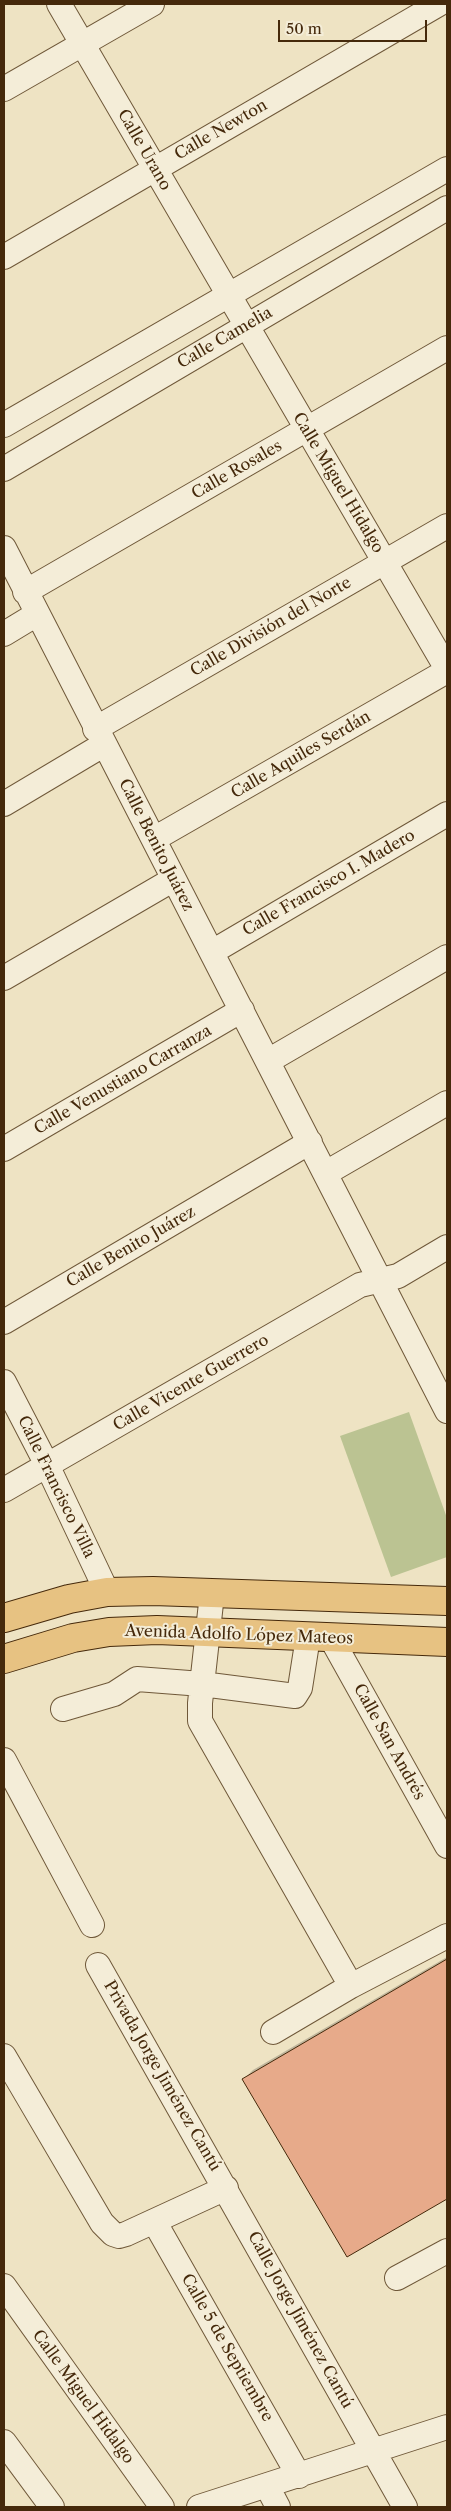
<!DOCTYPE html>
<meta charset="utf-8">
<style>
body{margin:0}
#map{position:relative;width:451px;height:2511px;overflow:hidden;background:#eee3c3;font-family:"Libre Caslon Text",serif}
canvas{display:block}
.frame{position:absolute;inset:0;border:5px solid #45290b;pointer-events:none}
.scale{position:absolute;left:278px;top:20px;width:149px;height:22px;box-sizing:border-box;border:2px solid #45290b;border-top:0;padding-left:6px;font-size:15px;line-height:18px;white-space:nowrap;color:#45290b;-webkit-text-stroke:4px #f4edd8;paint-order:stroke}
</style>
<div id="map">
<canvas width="451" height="2511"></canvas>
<div class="frame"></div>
<div class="scale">50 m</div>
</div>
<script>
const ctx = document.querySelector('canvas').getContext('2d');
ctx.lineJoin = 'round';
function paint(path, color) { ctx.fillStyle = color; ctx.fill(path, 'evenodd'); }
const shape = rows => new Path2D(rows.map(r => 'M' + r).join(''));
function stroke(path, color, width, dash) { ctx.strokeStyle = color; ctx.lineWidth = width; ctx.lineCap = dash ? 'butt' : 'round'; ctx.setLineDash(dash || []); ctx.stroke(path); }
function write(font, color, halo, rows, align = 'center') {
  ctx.font = font + ' "Libre Caslon Text",serif'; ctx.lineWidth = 4; ctx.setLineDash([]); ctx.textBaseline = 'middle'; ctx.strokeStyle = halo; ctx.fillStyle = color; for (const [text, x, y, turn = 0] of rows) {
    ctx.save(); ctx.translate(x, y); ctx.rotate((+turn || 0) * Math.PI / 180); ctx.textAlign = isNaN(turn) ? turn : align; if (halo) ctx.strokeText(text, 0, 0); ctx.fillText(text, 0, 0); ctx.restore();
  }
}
paint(shape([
 [409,1412,447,1518,447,1557,391,1577,340,1436]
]), '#bbc392');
paint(shape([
 [447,1957,447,2198,348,2256,244,2079,253,2070]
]), '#0003');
const building = shape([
 [447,1959,447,2199,347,2257,242,2079,447,1959]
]);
paint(building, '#e7aa8a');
stroke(building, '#45290b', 1);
const minor = shape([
 [59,4,447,669],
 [4,89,152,4],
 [4,257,439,4],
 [4,425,447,169],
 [4,469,447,208],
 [4,548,447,1411],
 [25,592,447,348],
 [4,634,37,614],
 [95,729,447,526],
 [4,804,103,745],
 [154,839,447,671],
 [212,952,447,814],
 [4,978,174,879],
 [268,1061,447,957],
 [4,1149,242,1010],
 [326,1173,447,1103],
 [4,1322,310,1142],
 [4,1382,47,1465,107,1592],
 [4,1490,360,1285,398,1276,447,1247],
 [212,1594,200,1703,200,1721,351,1986],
 [331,1638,447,1846],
 [63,1709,114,1694,137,1679,202,1684,295,1696,300,1688,308,1637],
 [4,1760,92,1925],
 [98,1965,405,2507],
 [273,2032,351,1986,447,1936],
 [4,2056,102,2223,113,2234,119,2236,126,2234,226,2188],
 [154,2221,299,2476],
 [397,2278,447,2251],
 [4,2286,162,2507],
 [4,2442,52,2507],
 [267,2486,278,2507],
 [199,2507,447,2427]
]);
const major = shape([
 [4,1618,69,1599,107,1592,153,1591,447,1601],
 [4,1659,73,1638,109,1632,157,1630,447,1642]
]);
stroke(minor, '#6f5839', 26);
stroke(major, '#45290b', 30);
stroke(minor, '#f4edd8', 24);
stroke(major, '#e7c282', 28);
write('16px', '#45290b', '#f4edd8', [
 ["Calle Newton",221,130,-30],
 ["Calle Urano",144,150,60],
 ["Calle Camelia",225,338,-30],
 ["Calle Rosales",237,470,-30],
 ["Calle Miguel Hidalgo",338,483,59],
 ["Calle División del Norte",271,627,-30],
 ["Calle Aquiles Serdán",301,755,-30],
 ["Calle Benito Juárez",156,845,63],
 ["Calle Francisco I. Madero",329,883,-30],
 ["Calle Venustiano Carranza",123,1080,-30],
 ["Calle Benito Juárez",131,1247,-30],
 ["Calle Vicente Guerrero",191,1383,-30],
 ["Calle Francisco Villa",56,1487,64],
 ["Avenida Adolfo López Mateos",239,1635,2],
 ["Calle San Andrés",389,1742,61],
 ["Privada Jorge Jiménez Cantú",162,2076,60],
 ["Calle Jorge Jiménez Cantú",300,2320,61],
 ["Calle 5 de Septiembre",227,2348,60],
 ["Calle Miguel Hidalgo",83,2397,54]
]);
</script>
